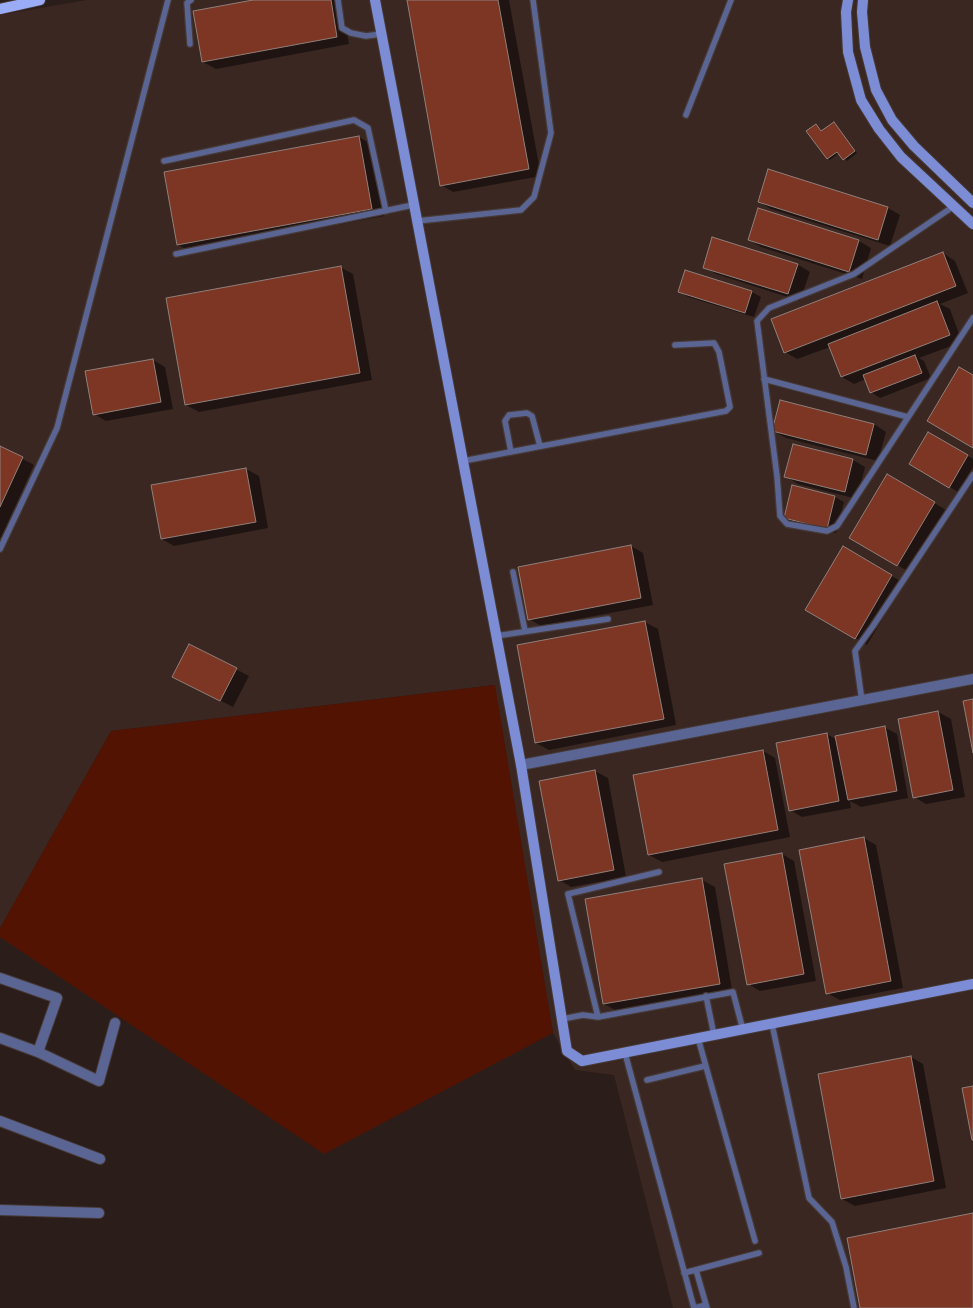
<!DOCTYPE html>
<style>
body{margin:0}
canvas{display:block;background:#2b1d1a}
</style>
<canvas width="973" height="1308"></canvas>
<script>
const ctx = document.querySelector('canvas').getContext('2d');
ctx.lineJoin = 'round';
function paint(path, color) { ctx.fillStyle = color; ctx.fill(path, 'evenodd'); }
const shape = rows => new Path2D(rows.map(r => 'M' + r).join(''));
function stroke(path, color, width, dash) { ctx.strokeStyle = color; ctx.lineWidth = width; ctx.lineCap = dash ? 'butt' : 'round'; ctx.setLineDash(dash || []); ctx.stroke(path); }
paint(shape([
 [87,0,973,0,973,1308,673,1308,614,1075,575,1070,553,1033,494,685,111,731,0,928,0,15]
]), '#3a2721');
paint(shape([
 [495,685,553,1033,324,1154,0,937,0,928,111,731]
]), '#521302');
paint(shape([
 [258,0,341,0,349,44,216,69,203,62],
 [408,0,509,0,541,176,453,192,441,185],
 [834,123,857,153,847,161,839,153,830,160,827,158,816,125,822,131],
 [359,137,371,144,384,216,191,252,178,245],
 [769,170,888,208,900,215,890,246,771,209,759,202],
 [759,209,859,241,871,248,862,279,761,247,749,240],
 [943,253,955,261,968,293,940,304,950,309,962,342,919,358,924,361,931,378,880,398,871,392,866,379,854,384,842,377,830,347,797,359,785,352],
 [797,264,810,272,800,301,716,274,704,267],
 [340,267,353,274,372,380,199,412,186,405],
 [679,291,752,292,761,297,754,317,688,297],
 [153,360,165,367,173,409,106,421,94,414],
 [874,424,886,432,878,461,786,438,773,431],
 [929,433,973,459,973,467,958,492,911,464],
 [793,445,853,460,865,467,857,499,798,484,785,476],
 [0,447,34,465,1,538,0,537],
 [246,469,259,476,268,528,174,546,162,539,152,486],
 [887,475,946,510,909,572,850,537],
 [835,497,844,502,836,533,794,523,785,517],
 [631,546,643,553,653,605,541,626,529,619],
 [843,548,904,583,867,645,807,609],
 [645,622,658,629,676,725,549,750,536,743,518,646],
 [189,645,249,676,233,707,186,683],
 [938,712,951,719,965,797,926,804,914,797],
 [884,727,897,734,908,798,861,807,850,801,851,808,802,817,790,810,827,734,837,740],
 [763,751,775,758,790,837,662,862,649,855],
 [595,771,608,778,626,877,571,887,559,880,540,782],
 [864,838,876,845,903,988,840,1000,827,993],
 [782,854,794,861,816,981,760,991,748,984],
 [702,880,715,887,732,990,617,1011,604,1004],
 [911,1057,923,1064,946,1188,855,1206,842,1199]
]), '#0007');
const building = shape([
 [253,0,331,0,337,37,202,62,193,11,253,0],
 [407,0,498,0,529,169,440,186,407,0],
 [834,122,855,151,843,160,837,152,827,159,806,131,816,124,821,131,834,122],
 [359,136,372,209,177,245,164,172,359,136],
 [768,169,888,207,878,240,758,202,768,169],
 [758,208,859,240,849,272,748,240,758,208],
 [712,237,798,264,788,294,703,268,712,237],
 [943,252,956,286,784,353,771,319,943,252],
 [341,266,360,373,185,405,166,298,341,266],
 [685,270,752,291,745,313,678,292,685,270],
 [937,301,950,335,841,377,828,344,937,301],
 [915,355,922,373,870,393,863,375,915,355],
 [153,359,161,402,93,415,85,371,153,359],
 [959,367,973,375,973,448,927,421,959,367],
 [780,400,874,424,866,455,772,431,780,400],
 [928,432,968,455,949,488,909,464,928,432],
 [793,444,853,459,845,492,784,477,793,444],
 [0,446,23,457,0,507,0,446],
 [246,468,256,522,161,539,151,485,246,468],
 [887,474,935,502,897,566,849,538,887,474],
 [792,485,835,496,827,529,784,518,792,485],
 [631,545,641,598,528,620,518,567,631,545],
 [843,546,892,575,855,639,805,610,843,546],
 [645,621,664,719,535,743,517,645,645,621],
 [189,644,237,668,220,701,172,677,189,644],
 [973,699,973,753,963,701,973,699],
 [938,711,953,790,913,798,898,719,938,711],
 [885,726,897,791,848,800,835,736,885,726],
 [827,733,839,801,789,811,776,743,827,733],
 [763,750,778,830,648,855,633,775,763,750],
 [595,770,614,870,558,881,539,781,595,770],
 [864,837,891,981,826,994,799,850,864,837],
 [782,853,804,974,747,985,724,864,782,853],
 [702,878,720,984,603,1004,585,899,702,878],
 [911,1056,934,1181,841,1199,818,1074,911,1056],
 [973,1086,973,1140,972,1140,962,1088,973,1086],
 [973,1213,973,1308,860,1308,847,1238,973,1213]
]);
paint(building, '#7c3623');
stroke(building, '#907f7a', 1);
const lane = shape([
 [338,0,342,28,351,33,366,36,381,34],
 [190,44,187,3,191,0],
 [686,115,731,0],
 [164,161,354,120,368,128,386,211],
 [954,206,854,274,769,308,757,321,777,476,780,516,787,524,827,531,837,526,973,318],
 [417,221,521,210,534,197,551,133,533,0],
 [176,254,413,205],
 [764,379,908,417],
 [511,452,505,421,509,415,527,413,532,416,540,446],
 [463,461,726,411,730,407,719,352,714,343,675,345],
 [0,549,57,428,168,0],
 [513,572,525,631],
 [496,636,608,619],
 [862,701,855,651,873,626,973,475],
 [706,996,714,1035],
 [598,1017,568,894,659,872],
 [562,1019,583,1015,598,1017,733,992,743,1030],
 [772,1024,809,1198,832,1222,846,1267,854,1308],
 [698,1038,755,1241],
 [625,1053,694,1308],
 [647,1080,705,1066],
 [696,1270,707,1308],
 [684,1273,759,1253],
 [694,1308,706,1305]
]);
const street = shape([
 [521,765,973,679],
 [0,978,57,998,38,1052,99,1081,115,1023],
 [0,1038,38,1052],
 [0,1121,100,1159],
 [0,1210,99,1213]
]);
const secondary = shape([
 [375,0,521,765,567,1051,582,1061,973,984],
 [848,0,846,12,848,52,861,100,879,129,901,157,973,224],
 [863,0,862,12,865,47,876,90,892,120,914,146,973,203]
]);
const primary = shape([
 [0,9,40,0]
]);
stroke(lane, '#463936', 8);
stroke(street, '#463936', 12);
stroke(secondary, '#463936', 12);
stroke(primary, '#463936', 12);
stroke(lane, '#5b6593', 5.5);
stroke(street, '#5b6593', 10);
stroke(secondary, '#7c8cd5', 10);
stroke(primary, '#9bacf7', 10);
</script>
